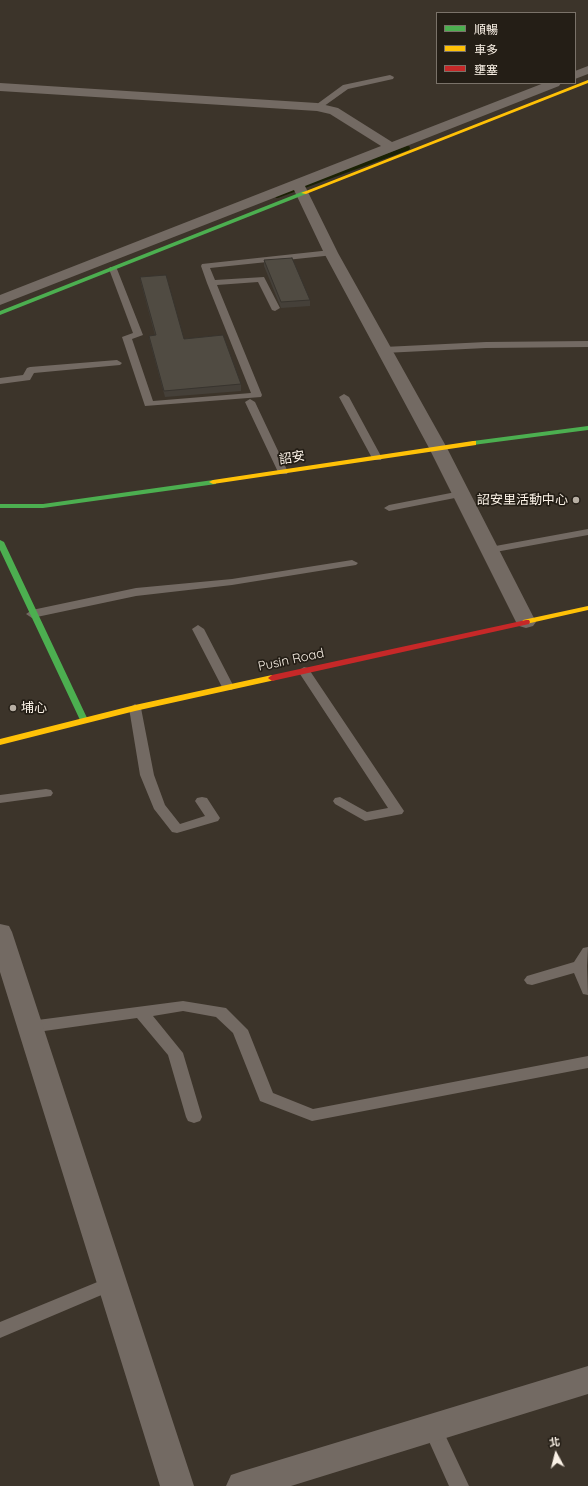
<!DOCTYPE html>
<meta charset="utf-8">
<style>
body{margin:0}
#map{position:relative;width:588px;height:1486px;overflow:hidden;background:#3c342a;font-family:Quicksand,"Noto Sans TC",sans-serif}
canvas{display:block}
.legend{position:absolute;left:436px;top:12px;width:140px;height:72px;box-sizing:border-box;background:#241e16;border:1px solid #7a7269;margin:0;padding:5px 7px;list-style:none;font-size:12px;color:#faf1e6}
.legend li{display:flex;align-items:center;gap:8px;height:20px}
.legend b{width:20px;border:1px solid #7a7269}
.north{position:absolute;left:536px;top:1434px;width:40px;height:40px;-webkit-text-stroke:3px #241e16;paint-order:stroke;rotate:353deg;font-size:11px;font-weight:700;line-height:16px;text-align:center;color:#faf1e6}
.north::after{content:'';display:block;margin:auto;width:14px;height:18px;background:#faf1e6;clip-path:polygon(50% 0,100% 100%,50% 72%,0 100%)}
</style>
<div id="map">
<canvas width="588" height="1486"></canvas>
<ul class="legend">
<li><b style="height:5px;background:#4caf50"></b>順暢</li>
<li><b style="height:5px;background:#ffc107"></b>車多</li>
<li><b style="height:5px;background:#c62828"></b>壅塞</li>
</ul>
<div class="north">北</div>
</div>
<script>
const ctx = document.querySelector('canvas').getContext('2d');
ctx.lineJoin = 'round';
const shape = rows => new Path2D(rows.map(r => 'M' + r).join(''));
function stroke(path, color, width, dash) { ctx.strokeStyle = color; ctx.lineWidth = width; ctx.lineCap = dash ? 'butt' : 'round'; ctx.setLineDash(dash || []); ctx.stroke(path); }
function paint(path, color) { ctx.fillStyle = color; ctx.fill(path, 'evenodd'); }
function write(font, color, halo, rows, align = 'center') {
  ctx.font = font + ' Quicksand,"Noto Sans TC",sans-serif'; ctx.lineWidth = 3.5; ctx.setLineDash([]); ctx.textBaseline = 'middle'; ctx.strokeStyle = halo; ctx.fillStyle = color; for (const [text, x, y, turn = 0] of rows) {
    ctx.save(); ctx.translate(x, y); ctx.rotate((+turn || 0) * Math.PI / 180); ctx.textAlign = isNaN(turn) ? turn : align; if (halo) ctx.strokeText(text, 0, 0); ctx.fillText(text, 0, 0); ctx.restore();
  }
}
stroke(shape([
 [277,196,408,148]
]), '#1a2104', 4);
paint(shape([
 [390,75,394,77,393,79,348,89,320,109,313,107,343,85,390,75],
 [331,250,334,251,334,255,210,268,215,280,264,277,280,308,275,311,272,310,258,282,217,285,262,395,261,397,145,406,122,337,133,333,109,269,110,267,116,267,117,269,143,335,132,339,153,401,251,393,207,283,201,266,202,264,331,250],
 [588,341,588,347,486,348,384,353,379,350,384,347,486,342,588,341],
 [117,360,122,363,120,365,34,373,30,380,0,384,0,378,23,375,27,368,30,367,117,360],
 [344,394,349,397,382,458,381,460,373,460,372,458,339,397,344,394],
 [250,399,255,402,288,472,287,474,279,474,278,472,245,402,250,399],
 [461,491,465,492,466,494,465,496,389,511,384,508,389,505,461,491],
 [588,529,588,535,490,553,484,550,490,547,588,529],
 [352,560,358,563,356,565,232,585,136,596,32,618,26,614,32,610,136,588,232,579,352,560],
 [198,625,204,629,234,687,232,690,224,690,222,687,192,629,198,625],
 [304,667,308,668,402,808,404,811,402,814,365,821,335,804,333,801,335,798,340,797,367,812,388,808,298,671,304,667],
 [135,704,141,708,154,775,165,805,180,824,205,816,195,801,197,798,202,797,207,798,220,818,218,821,177,833,172,832,154,809,140,775,129,708,135,704],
 [46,789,51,790,53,793,51,796,0,803,0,795,46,789],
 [588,947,587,966,588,995,583,994,574,973,532,985,527,984,524,980,527,976,574,962,583,948,588,947],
 [183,1001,226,1008,248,1030,273,1093,313,1109,588,1056,588,1068,312,1121,260,1101,233,1033,216,1017,183,1011,153,1016,183,1053,202,1117,200,1121,194,1123,188,1121,186,1117,168,1055,137,1018,30,1033,25,1031,22,1027,25,1023,30,1021,183,1001],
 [112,1276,118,1278,121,1283,118,1288,0,1338,0,1322,112,1276],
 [432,1420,439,1422,469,1486,449,1486,423,1428,425,1422,432,1420]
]), '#736a63');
paint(shape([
 [588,66,588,74,575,79,575,71,588,66],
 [0,83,317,103,338,108,392,142,544,83,561,83,559,86,305,186,338,253,447,448,536,622,533,626,526,628,519,626,516,622,429,448,324,253,294,190,0,305,0,295,381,146,330,114,317,111,0,91,0,83],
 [0,924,9,926,12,932,194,1486,160,1486,0,972,0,924],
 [588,1366,588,1394,291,1486,226,1486,231,1475,243,1471,588,1366]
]), '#736a63');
paint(shape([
 [304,191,306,192,306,194,0,315,0,311,304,191],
 [588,426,588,430,473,445,469,443,473,441,588,426],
 [213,480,216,480,216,484,43,508,0,508,0,504,43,504,213,480],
 [0,540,4,542,88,720,87,722,81,722,80,720,0,550,0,540]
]), '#4caf50');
paint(shape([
 [588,80,588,83,306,194,301,193,588,80],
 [473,441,476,441,476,445,213,484,209,482,213,480,473,441],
 [588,606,588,610,526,624,522,622,523,620,588,606],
 [272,675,275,676,276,678,275,680,135,711,0,745,0,739,135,705,272,675]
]), '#ffc107');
paint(shape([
 [526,620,529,620,530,622,529,624,272,681,268,678,272,675,526,620]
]), '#c62828');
paint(shape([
 [264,260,310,300,310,306,281,308,264,266],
 [140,277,184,339,241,384,241,391,165,397,150,342,149,336,155,335,141,283]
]), '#454039');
const building = shape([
 [292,258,310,300,281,302,264,260,292,258],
 [166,275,184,339,223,335,241,384,164,391,149,336,156,335,140,277,166,275]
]);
paint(building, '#504b42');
stroke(building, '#38342e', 1);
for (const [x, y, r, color] of [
 [576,500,4,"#b8afa4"],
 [13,708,4,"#b8afa4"]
]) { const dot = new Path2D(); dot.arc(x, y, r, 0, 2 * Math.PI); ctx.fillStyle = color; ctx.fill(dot); stroke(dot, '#241e16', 1.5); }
write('13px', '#faf1e6', '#241e16', [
 ["詔安",292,458,-9],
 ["Pusin Road",291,660,-12]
]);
write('13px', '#faf1e6', '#241e16', [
 ["詔安里活動中心",568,500],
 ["埔心",21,708,"left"]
], 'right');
</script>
